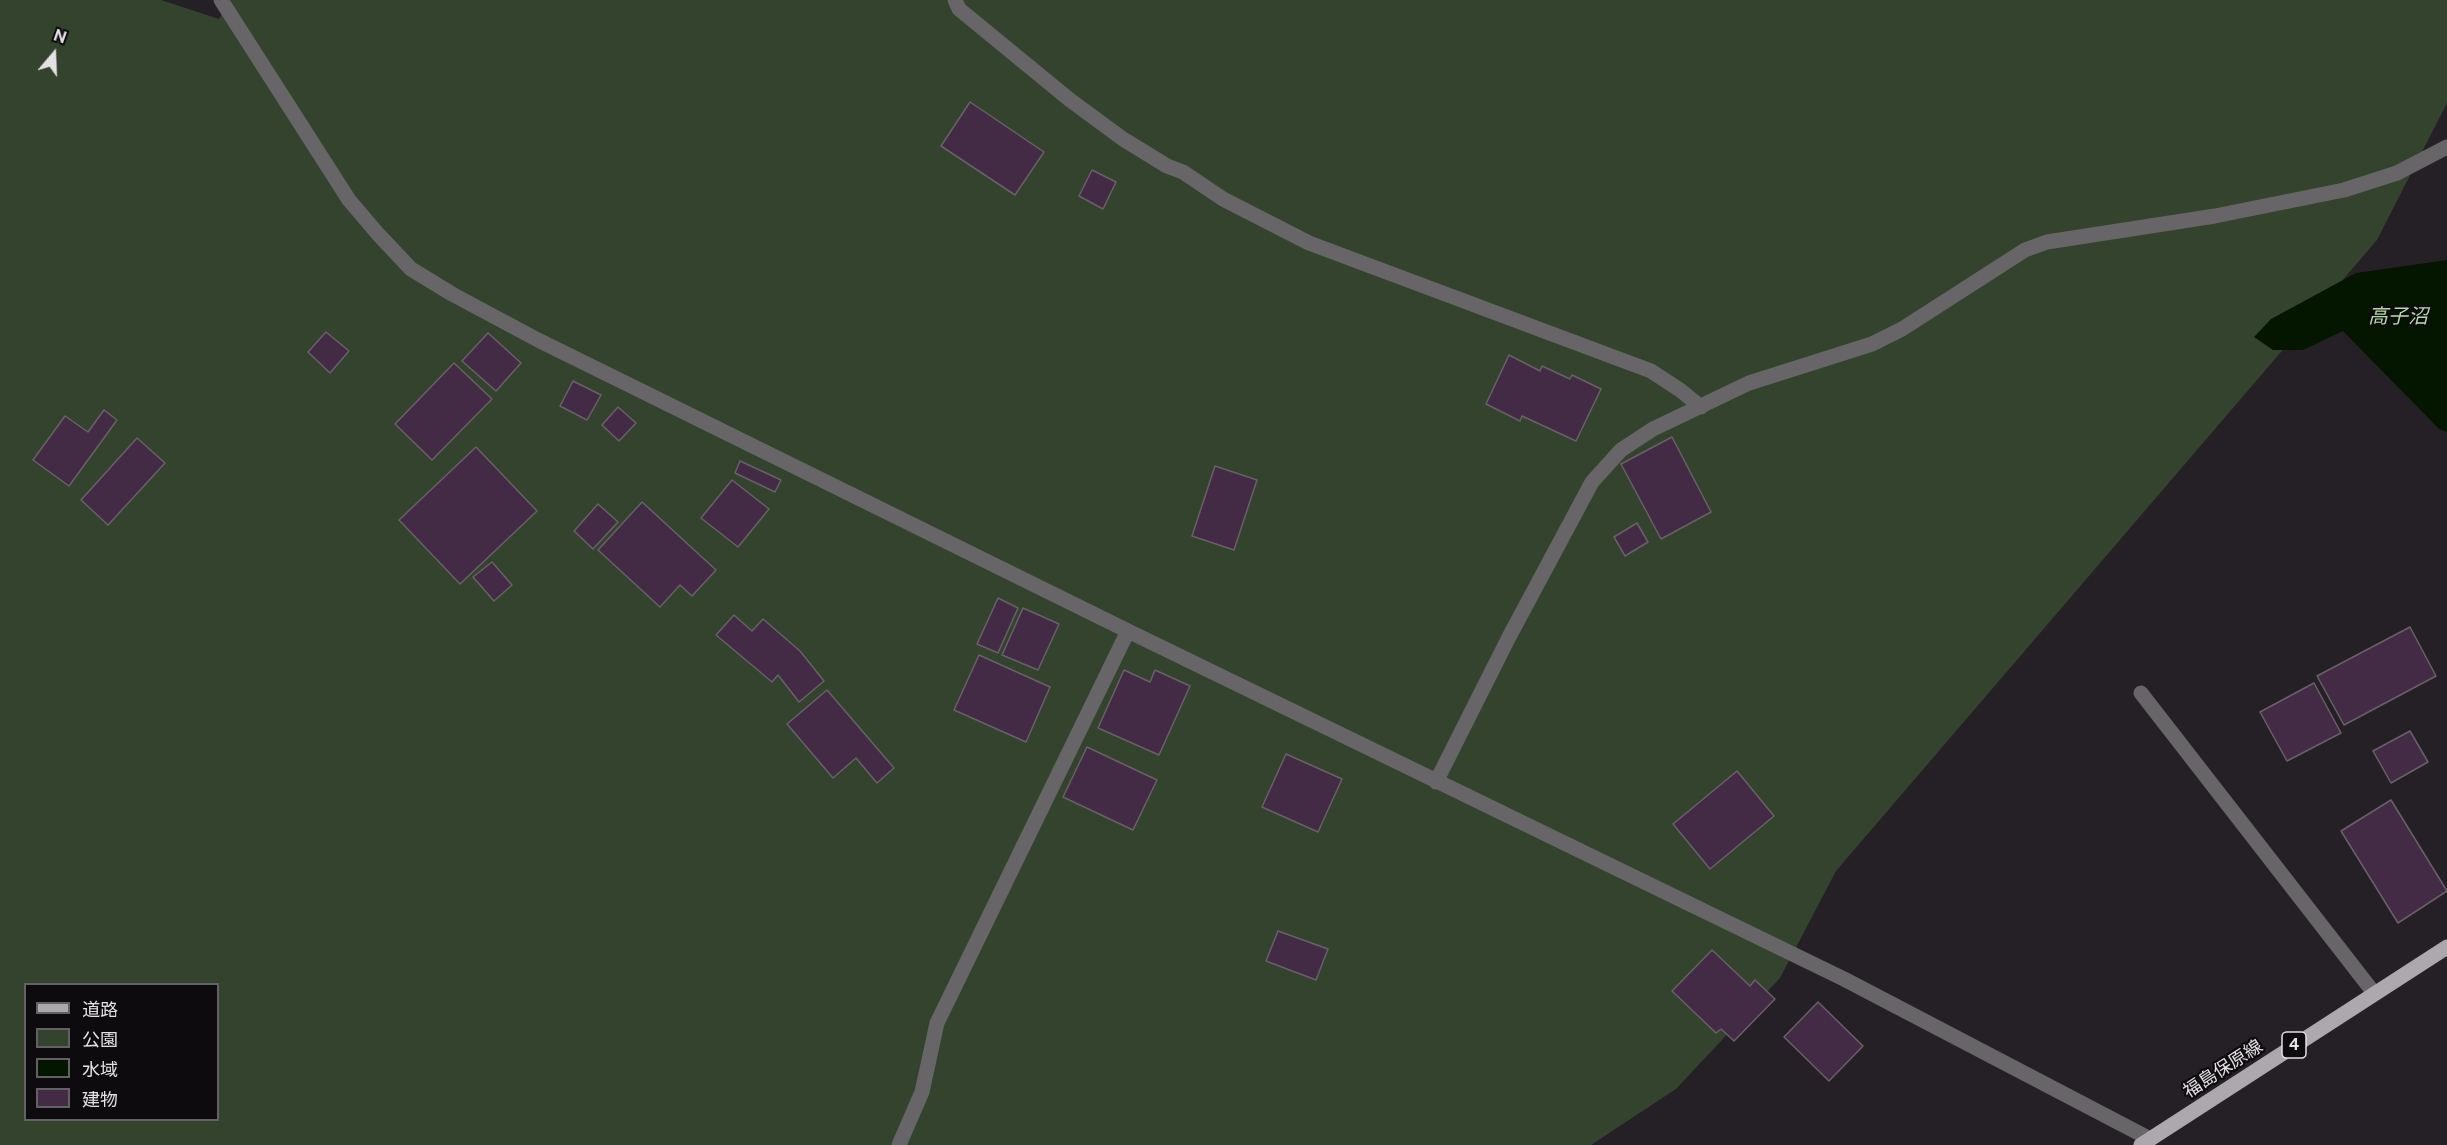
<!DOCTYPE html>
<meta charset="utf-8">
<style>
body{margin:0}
#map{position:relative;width:2447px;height:1145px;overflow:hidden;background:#252025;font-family:"Public Sans","Noto Sans JP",sans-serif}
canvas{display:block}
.legend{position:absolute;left:24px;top:983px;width:195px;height:138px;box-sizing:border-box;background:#0d0b0d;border:2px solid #636163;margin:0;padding:8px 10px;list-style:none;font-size:18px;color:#e4e1e4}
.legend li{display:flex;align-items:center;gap:12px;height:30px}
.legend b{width:30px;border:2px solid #636163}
.north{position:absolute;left:24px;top:24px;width:60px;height:60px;-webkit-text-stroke:4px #0d0b0d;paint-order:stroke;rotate:19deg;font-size:16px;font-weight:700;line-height:24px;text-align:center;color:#e4e1e4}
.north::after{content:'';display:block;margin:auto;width:21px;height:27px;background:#e4e1e4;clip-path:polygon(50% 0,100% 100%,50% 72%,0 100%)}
</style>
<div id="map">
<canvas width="2447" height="1145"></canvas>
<ul class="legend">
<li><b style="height:8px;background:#ada8ad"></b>道路</li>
<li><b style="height:16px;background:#33432d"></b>公園</li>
<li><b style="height:16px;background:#051600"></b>水域</li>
<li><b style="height:16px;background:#442b45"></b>建物</li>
</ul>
<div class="north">N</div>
</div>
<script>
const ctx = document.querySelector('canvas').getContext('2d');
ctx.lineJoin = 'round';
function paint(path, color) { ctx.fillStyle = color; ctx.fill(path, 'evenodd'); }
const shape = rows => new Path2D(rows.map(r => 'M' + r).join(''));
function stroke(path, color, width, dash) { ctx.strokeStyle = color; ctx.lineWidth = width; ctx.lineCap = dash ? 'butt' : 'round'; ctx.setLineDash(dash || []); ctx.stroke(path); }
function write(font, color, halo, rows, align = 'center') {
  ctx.font = font + ' "Public Sans","Noto Sans JP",sans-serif'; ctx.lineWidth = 4.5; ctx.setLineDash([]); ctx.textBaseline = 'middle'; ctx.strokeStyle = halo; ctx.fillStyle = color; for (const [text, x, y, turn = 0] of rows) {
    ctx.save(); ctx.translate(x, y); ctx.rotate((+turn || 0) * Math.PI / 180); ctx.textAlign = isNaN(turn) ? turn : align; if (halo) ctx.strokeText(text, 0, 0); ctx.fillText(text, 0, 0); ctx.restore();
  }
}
paint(shape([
 [0,0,161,0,219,19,231,0,2447,0,2447,103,2377,240,1836,871,1780,978,1676,1089,1591,1145,0,1145],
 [26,984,218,984,218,1120,26,1120]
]), '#33432d');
paint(shape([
 [2447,260,2447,432,2439,429,2343,331,2303,350,2273,350,2254,337,2271,319,2356,273]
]), '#051600');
const building = shape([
 [970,102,1044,152,1015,195,941,146,970,102],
 [1092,170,1116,182,1103,209,1079,196,1092,170],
 [326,332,349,351,330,373,308,352,326,332],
 [488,333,521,363,496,391,462,361,488,333],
 [1509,355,1540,371,1542,366,1570,379,1572,375,1601,389,1576,441,1522,416,1520,421,1486,404,1509,355],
 [454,363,492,399,432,460,395,424,454,363],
 [573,381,601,395,587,420,560,406,573,381],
 [618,407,636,423,619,441,602,425,618,407],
 [104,410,117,420,69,486,33,460,65,416,88,432,104,410],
 [1672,437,1711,512,1661,539,1621,464,1672,437],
 [137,438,165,463,108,525,81,500,137,438],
 [476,447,537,511,460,584,399,520,476,447],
 [740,461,781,480,775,492,735,473,740,461],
 [1215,466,1257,480,1234,550,1192,536,1215,466],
 [732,480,769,509,738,547,701,518,732,480],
 [642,502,716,570,692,596,680,585,660,607,598,550,642,502],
 [598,504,618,522,593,549,574,531,598,504],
 [1637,523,1648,542,1625,556,1614,537,1637,523],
 [492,562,512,585,494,601,473,577,492,562],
 [998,598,1018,608,998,653,977,644,998,598],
 [1023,608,1059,624,1038,670,1002,655,1023,608],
 [734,615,752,631,763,619,800,651,824,681,799,702,778,675,772,682,716,635,734,615],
 [2410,627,2436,676,2344,725,2317,676,2410,627],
 [979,655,1050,687,1026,742,954,710,979,655],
 [1124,670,1150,682,1155,670,1190,686,1159,755,1098,728,1124,670],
 [2314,683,2341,733,2287,761,2260,712,2314,683],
 [827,690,894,768,877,783,856,758,833,778,787,724,827,690],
 [2410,731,2428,762,2391,783,2373,751,2410,731],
 [1087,747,1157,780,1133,830,1063,797,1087,747],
 [1286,754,1342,779,1318,832,1262,807,1286,754],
 [1737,771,1774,816,1710,869,1673,824,1737,771],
 [2391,800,2447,891,2398,923,2341,831,2391,800],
 [1278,931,1328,949,1316,980,1266,961,1278,931],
 [1712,950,1750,986,1755,980,1775,999,1734,1041,1721,1029,1716,1033,1672,991,1712,950],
 [1818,1002,1863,1046,1829,1081,1784,1037,1818,1002]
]);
paint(building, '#442b45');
stroke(building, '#686168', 1.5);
stroke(shape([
 [221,0,349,200,378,234,411,269,452,294,538,340,1128,631,1844,979,2150,1139],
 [955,0,959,9,1070,100,1123,139,1167,166,1183,172,1223,199,1309,243,1651,371,1680,390,1701,407],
 [2141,693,2374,993],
 [1436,782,1509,637,1592,482,1621,450,1653,429,1749,383,1872,344,1902,329,2025,250,2047,242,2215,216,2344,190,2397,173,2447,147],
 [899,1145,922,1092,937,1023,1128,631]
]), '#676567', 15);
stroke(shape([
 [2141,1145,2447,947]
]), '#ada8ad', 15);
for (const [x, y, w] of [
 [2294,1045,24]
]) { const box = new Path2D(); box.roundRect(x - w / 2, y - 13, w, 26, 4.5); ctx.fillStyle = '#0d0b0d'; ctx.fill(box); stroke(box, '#e4e1e4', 1.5); }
write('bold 16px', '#e4e1e4', null, [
 ["4",2294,1045]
]);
write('18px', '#e4e1e4', '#0d0b0d', [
 ["福島保原線",2223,1069,-33]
]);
write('italic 20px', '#b5dca5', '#0d0b0d', [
 ["高子沼",2398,317]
]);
</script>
